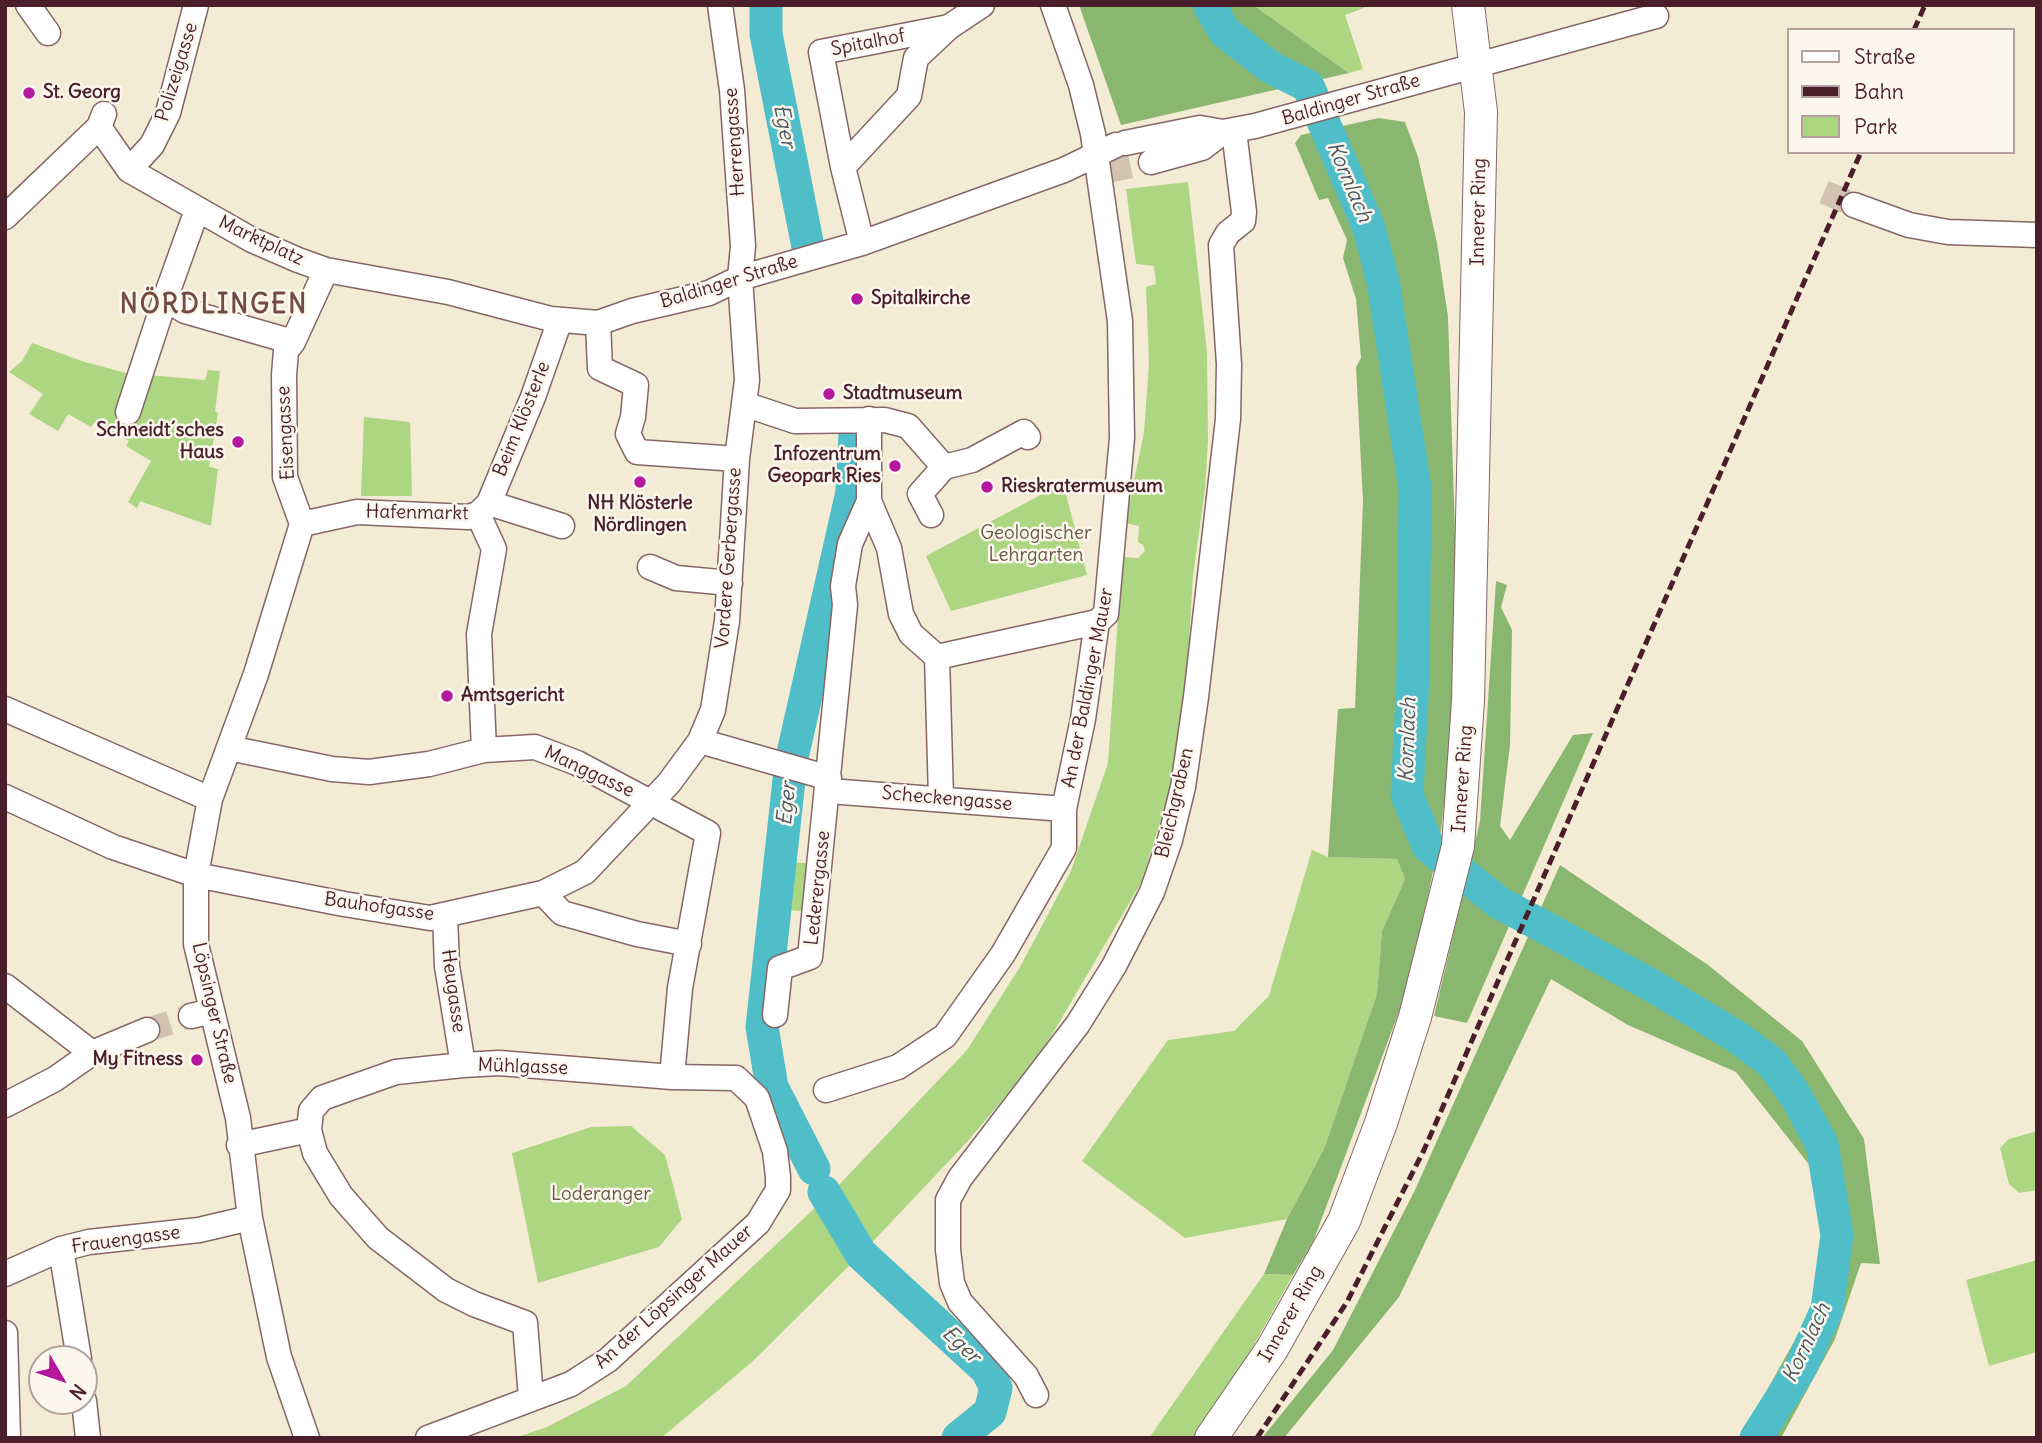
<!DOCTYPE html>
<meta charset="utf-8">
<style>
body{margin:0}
#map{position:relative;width:2042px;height:1443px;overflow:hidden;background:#f4ebd4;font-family:Delius,sans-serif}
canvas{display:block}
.frame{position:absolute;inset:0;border:7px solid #4a1f2b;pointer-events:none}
.legend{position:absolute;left:1787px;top:28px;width:228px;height:126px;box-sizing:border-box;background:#fbf7ec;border:2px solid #b4a19f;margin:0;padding:9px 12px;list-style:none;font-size:21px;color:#4a1f2b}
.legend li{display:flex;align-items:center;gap:14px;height:35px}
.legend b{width:35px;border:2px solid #b4a19f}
.north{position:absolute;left:28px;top:1345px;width:70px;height:70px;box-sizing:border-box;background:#fbf7ec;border:2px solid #b4a19f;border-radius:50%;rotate:129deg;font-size:19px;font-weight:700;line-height:28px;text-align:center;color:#4a1f2b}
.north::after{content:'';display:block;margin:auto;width:24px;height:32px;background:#b5179e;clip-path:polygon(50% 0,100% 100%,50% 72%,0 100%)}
</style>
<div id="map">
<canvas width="2042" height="1443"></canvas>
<div class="frame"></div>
<ul class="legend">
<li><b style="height:9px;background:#fff"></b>Straße</li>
<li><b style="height:9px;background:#4a1f2b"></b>Bahn</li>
<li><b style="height:19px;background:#acd682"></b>Park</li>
</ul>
<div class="north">N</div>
</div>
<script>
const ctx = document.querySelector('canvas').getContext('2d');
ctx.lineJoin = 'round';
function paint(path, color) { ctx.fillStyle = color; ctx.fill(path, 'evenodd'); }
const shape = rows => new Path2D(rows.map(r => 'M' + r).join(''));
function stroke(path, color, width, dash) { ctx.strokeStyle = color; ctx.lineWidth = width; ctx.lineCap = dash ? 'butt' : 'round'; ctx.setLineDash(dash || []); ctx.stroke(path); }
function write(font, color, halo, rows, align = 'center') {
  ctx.font = font + ' Delius,sans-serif'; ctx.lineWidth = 5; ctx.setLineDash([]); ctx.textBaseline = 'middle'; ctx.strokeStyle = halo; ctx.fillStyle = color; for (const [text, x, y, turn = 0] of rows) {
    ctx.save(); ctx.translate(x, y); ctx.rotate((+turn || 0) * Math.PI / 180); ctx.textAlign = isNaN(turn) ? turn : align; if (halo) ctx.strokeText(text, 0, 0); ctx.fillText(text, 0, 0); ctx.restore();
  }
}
paint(shape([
 [1253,5,1364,5,1364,8,1345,15,1363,69,1349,73],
 [1188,182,1207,351,1208,441,1205,489,1193,576,1186,692,1171,788,1141,883,1050,1038,1010,1091,967,1142,861,1254,752,1362,661,1438,515,1438,547,1427,626,1386,837,1187,967,1050,1020,967,1071,871,1108,763,1122,557,1138,558,1145,551,1143,545,1138,542,1139,526,1125,523,1144,433,1149,363,1146,287,1156,284,1154,266,1136,264,1126,189],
 [32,343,85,362,126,373,205,380,208,370,220,371,215,412,218,413,209,467,218,469,211,526,140,501,137,508,128,502,151,461,126,446,129,441,95,422,91,427,68,414,58,431,29,414,43,394,9,372,22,361],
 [364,417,410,422,412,496,361,496],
 [1063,483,1087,575,951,611,926,556],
 [1312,850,1328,857,1397,859,1405,879,1382,931,1377,994,1324,1149,1287,1219,1185,1238,1082,1161,1168,1040,1234,1031,1269,996],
 [782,861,814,864,809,912,778,909],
 [631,1126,665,1155,682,1219,659,1247,538,1283,512,1153,591,1127],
 [2037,1131,2037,1190,2019,1193,2009,1184,2000,1148,2009,1139],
 [2037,1260,2037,1352,1989,1366,1966,1280],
 [1264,1274,1293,1275,1214,1416,1197,1438,1149,1438]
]), '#acd682');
paint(shape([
 [1079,5,1253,5,1349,73,1121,125],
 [1379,118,1405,122,1418,157,1437,243,1448,317,1456,563,1451,748,1440,838,1410,982,1313,1242,1293,1275,1264,1274,1287,1219,1324,1149,1377,994,1382,931,1405,879,1397,859,1328,857,1338,709,1355,708,1363,501,1356,367,1361,358,1356,299,1343,258,1347,240,1328,198,1319,200,1295,143,1301,135],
 [1496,581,1507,585,1501,607,1512,630,1510,745,1500,826,1510,840,1573,735,1593,733,1467,1023,1434,1016,1480,821],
 [1560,865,1708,965,1802,1041,1864,1139,1880,1264,1861,1263,1835,1339,1781,1438,1740,1438,1813,1308,1823,1236,1811,1167,1736,1072,1628,1025,1551,979,1399,1297,1284,1438,1262,1438,1333,1350,1415,1190]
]), '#89b770');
stroke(shape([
 [772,909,783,902,786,870,778,860]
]), '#50bec8', 5);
stroke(shape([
 [766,5,766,34,808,247],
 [1209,5,1225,32,1270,67,1308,86,1369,228,1383,281,1415,488,1413,679,1407,795,1428,846,1498,902,1651,985,1737,1037,1772,1063,1795,1095,1822,1144,1837,1235,1827,1309,1801,1367,1756,1438],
 [814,1169,772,1087,762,1027,791,762,852,492,855,433],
 [824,1192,861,1254,987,1370,996,1388,990,1412,958,1438]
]), '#50bec8', 33);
stroke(shape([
 [1107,171,1151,162],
 [1824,192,1854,205],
 [147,1030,191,1016]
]), '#d2c2b2', 24, [24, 12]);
const minor = shape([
 [28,5,48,33],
 [99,127,129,170,252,240,298,260,326,270,448,292,551,319,598,323,632,311,709,293,740,278,862,243,1064,170,1116,145],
 [1125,143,1200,128,1223,132,1255,126,1656,16],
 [1151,162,1202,148,1223,132],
 [843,167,821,52,949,27],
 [129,170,152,145,168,113,196,5],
 [1854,205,1909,225,1948,232,2037,235],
 [197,210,165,299,185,311,293,342,326,270],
 [5,217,99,127,104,114],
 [862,243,843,167,909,96,916,58,949,27,982,5],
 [598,323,600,368,636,385,633,417,628,434,637,452,737,459],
 [293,342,286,351,284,375,285,477,302,524],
 [744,404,795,421,885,420,908,426,944,467,920,494,931,515],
 [128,412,165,299],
 [944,467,972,460,1024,432,1028,437],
 [869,501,889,548,901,614,911,634,937,657,1097,622],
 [489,503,562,526],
 [478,514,494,549,479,634,484,750],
 [650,567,676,578,730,583],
 [937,657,941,798],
 [5,709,210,799],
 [700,741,829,778],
 [229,748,332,769,369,772,429,764,484,750,535,747,577,763,708,833,680,988,672,1077],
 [829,791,1064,809],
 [5,797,113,847,196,875,344,904,430,918,543,893,585,872,669,783,700,741,713,710,727,621,737,459,747,380,740,278,743,246,732,90,720,5],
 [543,893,562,913,637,934,689,944],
 [445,916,447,966,463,1065],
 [5,986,92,1053],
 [775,1015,780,968,810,957,845,605,843,586,850,544,869,501,869,419],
 [191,1016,212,1011],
 [826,1090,898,1067,945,1036,1003,954,1064,848,1064,809,1083,719,1097,622,1106,614,1122,438,1120,321,1093,134,1081,85,1053,5],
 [5,1105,55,1079,92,1053,147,1030],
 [309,1130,311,1111,322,1098,396,1072,463,1065,499,1063,672,1077,736,1078,757,1098,775,1151,778,1177,778,1190,758,1223,608,1360,571,1384,428,1438],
 [239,1145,309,1130,315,1153,341,1196,378,1238,446,1290,474,1304,525,1323,531,1398],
 [61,1249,79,1359],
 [5,1274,61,1249,89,1242,199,1230,250,1218],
 [5,1333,8,1438],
 [1036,1395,1026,1376,960,1302,952,1283,948,1250,948,1200,960,1178,1078,1024,1114,966,1152,892,1170,840,1183,787,1196,697,1228,419,1229,364,1221,245,1228,233,1243,221,1244,212,1234,131],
 [84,1401,88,1438],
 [307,1438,279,1357,250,1218,238,1118,196,944,196,875,210,799,256,674,302,524,357,512,468,517,478,514,489,503,533,397,560,320]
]);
const major = shape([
 [1211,1438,1272,1349,1344,1221,1381,1123,1415,1017,1458,846,1468,701,1481,112,1468,5]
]);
stroke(minor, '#866666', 27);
stroke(major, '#866666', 34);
stroke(minor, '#fff', 24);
stroke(major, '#fff', 32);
stroke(shape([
 [1914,30,1925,5],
 [1257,1438,1347,1302,1424,1150,1861,152]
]), '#4a1f2b', 5, [10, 5]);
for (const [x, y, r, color] of [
 [29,93,7,"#b5179e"],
 [857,299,7,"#b5179e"],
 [829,394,7,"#b5179e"],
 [238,442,7,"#b5179e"],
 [895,466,7,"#b5179e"],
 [640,482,7,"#b5179e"],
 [987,487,7,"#b5179e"],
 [447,696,7,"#b5179e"],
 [197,1060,7,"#b5179e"]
]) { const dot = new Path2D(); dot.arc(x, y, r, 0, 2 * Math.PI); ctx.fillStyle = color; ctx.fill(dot); stroke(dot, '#fbf7ec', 2.5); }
write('19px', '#4a1f2b', '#fbf7ec', [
 ["Spitalhof",868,43,-11],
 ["Polizeigasse",177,72,-73],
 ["Baldinger Straße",1351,100,-16],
 ["Herrengasse",735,142,-94],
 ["Innerer Ring",1479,212,-89],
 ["Marktplatz",261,241,25],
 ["Baldinger Straße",729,282,-17],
 ["Beim Klösterle",522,419,-68],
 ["Eisengasse",286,433,-93],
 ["Hafenmarkt",417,513,1],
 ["Vordere Gerbergasse",729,558,-86],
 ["An der Baldinger Mauer",1088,688,-79],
 ["Manggasse",589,772,25],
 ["Innerer Ring",1463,779,-86],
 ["Scheckengasse",947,799,5],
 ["Bleichgraben",1175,803,-77],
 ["Lederergasse",818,888,-84],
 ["Bauhofgasse",379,907,8],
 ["Heugasse",453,991,82],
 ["Löpsinger Straße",214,1013,77],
 ["Mühlgasse",523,1067,2],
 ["Frauengasse",126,1240,-8],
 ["An der Löpsinger Mauer",674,1297,-42],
 ["Innerer Ring",1291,1314,-60]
]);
write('bold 19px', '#4a1f2b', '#fbf7ec', [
 ["St. Georg",43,93],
 ["Spitalkirche",871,299],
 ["Stadtmuseum",843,394],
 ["Schneidt´sches",224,431,"right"],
 ["Haus",224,453,"right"],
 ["Infozentrum",881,455,"right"],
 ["Geopark Ries",881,477,"right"],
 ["Rieskratermuseum",1001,487],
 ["NH Klösterle",640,504,"center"],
 ["Nördlingen",640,526,"center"],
 ["Amtsgericht",461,696],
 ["My Fitness",183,1060,"right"]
], 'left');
write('19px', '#675645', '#fbf7ec', [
 ["Geologischer",1036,534],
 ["Lehrgarten",1036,556],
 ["Loderanger",601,1195]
]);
write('italic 21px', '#4c5762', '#fbf7ec', [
 ["Eger",784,126,79],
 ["Kornlach",1349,182,67],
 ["Kornlach",1408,740,-88],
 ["Eger",787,804,-84],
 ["Kornlach",1807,1343,-65],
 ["Eger",961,1345,43]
]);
ctx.letterSpacing = '2px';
write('bold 26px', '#744b44', '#fbf7ec', [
 ["NÖRDLINGEN",214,306]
]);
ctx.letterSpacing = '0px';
</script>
